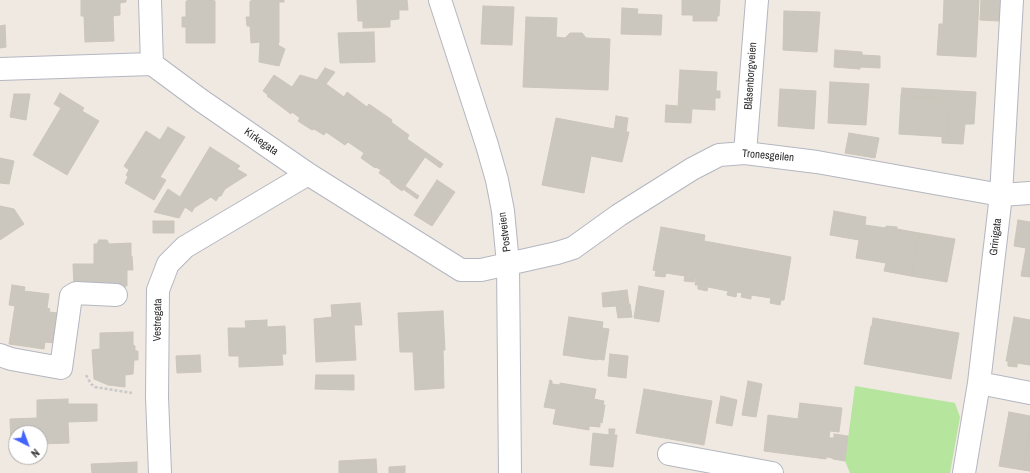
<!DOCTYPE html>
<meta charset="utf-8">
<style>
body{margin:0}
#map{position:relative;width:1030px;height:473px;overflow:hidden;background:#efe9e1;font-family:"Archivo Narrow",sans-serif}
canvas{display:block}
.north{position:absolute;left:8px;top:425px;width:40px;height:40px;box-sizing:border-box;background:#fff;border:1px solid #ababab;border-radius:50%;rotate:138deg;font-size:11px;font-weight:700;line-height:16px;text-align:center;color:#2e2e2e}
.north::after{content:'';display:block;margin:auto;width:14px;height:18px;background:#4264fb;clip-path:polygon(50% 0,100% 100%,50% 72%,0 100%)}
</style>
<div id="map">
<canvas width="1030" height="473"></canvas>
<div class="north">N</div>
</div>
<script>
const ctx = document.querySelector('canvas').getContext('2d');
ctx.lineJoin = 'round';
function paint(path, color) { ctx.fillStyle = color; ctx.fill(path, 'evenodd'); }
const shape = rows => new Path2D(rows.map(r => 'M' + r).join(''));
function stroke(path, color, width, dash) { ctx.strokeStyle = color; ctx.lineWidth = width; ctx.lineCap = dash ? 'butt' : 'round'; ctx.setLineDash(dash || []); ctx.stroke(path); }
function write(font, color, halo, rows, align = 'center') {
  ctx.font = font + ' "Archivo Narrow",sans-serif'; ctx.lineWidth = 3; ctx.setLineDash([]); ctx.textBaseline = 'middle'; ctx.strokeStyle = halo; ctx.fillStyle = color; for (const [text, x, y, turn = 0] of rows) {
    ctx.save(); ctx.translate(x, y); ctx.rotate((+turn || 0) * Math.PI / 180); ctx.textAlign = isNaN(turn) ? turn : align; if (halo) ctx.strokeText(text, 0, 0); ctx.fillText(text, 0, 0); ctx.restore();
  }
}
paint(shape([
 [855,386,955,403,960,417,950,473,850,473,845,461]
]), '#b6e59e');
const building = shape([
 [81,0,126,0,126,2,120,3,120,15,113,16,114,41,85,42,84,16,81,16,81,0],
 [188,0,213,0,215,1,215,43,186,43,186,27,182,27,182,17,186,17,186,1,188,1,188,0],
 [252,0,284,0,284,2,279,2,279,42,278,45,285,49,279,66,259,62,260,42,251,43,250,26,247,26,246,17,250,17,250,1,252,1,252,0],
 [357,0,407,0,408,10,399,10,399,19,390,20,390,27,363,28,363,21,358,21,357,0],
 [682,0,720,0,719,16,717,16,717,21,693,21,693,15,682,15,682,0],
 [944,0,979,0,976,57,937,55,939,24,943,24,944,0],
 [981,0,1000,0,999,21,980,20,981,0],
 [483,6,514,7,512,45,481,44,483,6],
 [622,8,638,9,637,14,662,15,661,35,621,34,622,8],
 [784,11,820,12,817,52,783,50,784,11],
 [526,17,557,18,556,37,565,38,570,33,582,33,586,38,610,39,608,90,523,87,526,17],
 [5,25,6,47,0,48,0,26,5,25],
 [374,32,375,62,340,63,338,33,374,32],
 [835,50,862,52,862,55,880,56,880,68,860,67,860,69,834,67,835,50],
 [325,68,335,72,326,84,344,97,347,92,367,107,369,104,392,120,391,122,409,135,407,139,443,164,440,168,425,157,405,186,419,196,417,199,403,189,402,191,390,182,391,181,379,173,381,170,376,167,375,168,361,158,364,153,348,142,345,145,326,132,324,135,314,129,312,130,298,121,300,118,292,112,291,114,267,96,268,95,263,91,274,75,292,87,300,75,317,80,325,68],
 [680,70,717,72,716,91,720,91,720,98,715,98,715,110,678,108,680,70],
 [830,82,869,84,866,125,828,123,830,82],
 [902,88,976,92,974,124,965,124,963,144,942,143,942,137,948,137,950,99,901,96,902,88],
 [780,89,816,91,814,129,778,126,780,89],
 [60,93,84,108,82,111,99,121,67,175,33,155,61,108,54,104,60,93],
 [14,94,30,94,26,120,10,117,14,94],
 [901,96,950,99,948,137,899,134,901,96],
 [666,105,678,106,678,108,692,109,691,123,665,122,666,105],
 [616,116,628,118,626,132,629,132,622,162,591,156,584,193,542,185,556,118,614,129,616,116],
 [168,127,185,137,160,177,166,180,154,200,125,183,128,177,126,175,129,170,124,166,146,131,160,140,168,127],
 [849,133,879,138,875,158,845,153,849,133],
 [210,147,240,166,237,169,247,175,225,189,221,196,219,196,216,201,211,197,194,208,192,212,185,207,179,218,154,212,168,189,180,197,210,147],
 [0,158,14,161,9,184,0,183,0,158],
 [437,180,455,192,432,226,414,215,437,180],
 [0,206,14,209,24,224,0,240,0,206],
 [834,211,866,217,865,225,886,228,886,226,897,227,897,229,919,233,911,276,884,271,886,263,856,258,859,240,830,235,834,211],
 [1018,220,1030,222,1030,277,1021,276,1026,248,1014,246,1018,220],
 [153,221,174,221,174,233,153,233,153,221],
 [661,227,705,235,704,241,791,257,784,300,781,300,780,305,770,303,771,298,751,295,751,299,741,297,742,293,737,292,736,297,727,295,728,291,708,287,707,291,698,289,698,285,695,285,696,278,695,278,694,282,684,281,685,276,666,273,665,277,655,276,656,271,653,270,661,227],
 [919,233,955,239,947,282,911,276,919,233],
 [99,240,107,240,109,244,131,243,131,256,132,256,133,270,127,270,127,286,125,286,125,289,74,288,73,264,94,264,94,244,97,244,99,240],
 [12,285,25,287,24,291,49,294,47,308,50,309,49,312,58,313,54,343,45,342,44,349,9,344,15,306,9,305,12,285],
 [639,286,664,291,659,322,634,318,639,286],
 [627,290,629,304,630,304,632,317,618,318,616,306,603,307,602,293,627,290],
 [360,303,362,325,354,325,356,360,316,362,314,319,332,317,331,305,360,303],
 [443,311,445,350,443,350,444,388,415,390,413,352,400,352,398,313,443,311],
 [569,317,603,322,602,328,609,329,604,360,597,359,597,360,563,355,569,317],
 [1014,317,1030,320,1030,365,1017,363,1017,367,1008,366,1008,361,1006,361,1014,317],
 [873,318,959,333,951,379,864,364,871,326,872,326,873,318],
 [267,320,267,327,285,326,286,354,282,354,283,365,239,367,239,356,229,356,228,328,246,328,245,321,267,320],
 [133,332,133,345,135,346,135,351,138,351,138,360,134,360,133,374,125,375,125,387,108,385,94,379,92,350,100,349,100,333,133,332],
 [610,354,628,356,626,378,608,376,610,354],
 [200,355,201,372,177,373,176,356,200,355],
 [316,375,354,375,354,390,315,389,316,375],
 [550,380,552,381,552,384,560,385,560,383,596,389,594,399,604,401,603,405,605,405,602,423,600,422,600,427,589,426,589,430,553,424,556,409,544,407,550,380],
 [748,381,762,384,756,417,742,415,748,381],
 [644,389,712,401,704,445,636,433,644,389],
 [721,396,737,400,732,426,716,423,721,396],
 [68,399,68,404,97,404,97,421,68,422,69,443,40,444,40,433,16,433,16,445,11,445,10,419,37,418,37,400,68,399],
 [800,403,842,408,839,432,830,431,826,459,764,451,768,415,798,419,800,403],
 [1009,412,1030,416,1030,430,1023,470,999,466,1009,412],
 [609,429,615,429,614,435,617,435,613,467,590,465,593,433,609,435,609,429],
 [1030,430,1030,471,1023,470,1030,430],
 [834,434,848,436,845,461,833,459,832,458,827,457,829,438,834,438,834,434],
 [376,459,377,473,339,473,339,461,376,459],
 [137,462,137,473,92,473,91,464,137,462],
 [405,466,405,473,389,473,389,467,405,466]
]);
paint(building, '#cbc7bf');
stroke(building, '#cbc5ba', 1);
const minor = shape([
 [150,0,152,64],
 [440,0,487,145,497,180,503,211,508,264,510,473],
 [0,69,152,64,202,101,308,174,461,270,481,270,557,253,573,248,619,215,692,169,719,155,745,153,817,162,1001,195,1030,193],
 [745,153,757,0],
 [0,355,11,359,61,368,71,296,76,293,116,295],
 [979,383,1030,393],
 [669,454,772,473],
 [160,473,157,397,158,290,168,264,185,247,308,174],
 [964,473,979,383,1001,195,1012,0]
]);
stroke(minor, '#b4b7c1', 24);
stroke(shape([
 [86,375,91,384,95,387,132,393]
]), '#c9c9c9', 2.5, [3, 2]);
stroke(minor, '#fff', 22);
write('11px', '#2e2e2e', '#fff', [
 ["Blåsenborgveien",751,76,-86],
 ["Kirkegata",261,142,35],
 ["Tronesgeilen",768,156,5],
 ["Postveien",505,232,-97],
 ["Grinigata",996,237,-83],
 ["Vestregata",158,320,-89]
]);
</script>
